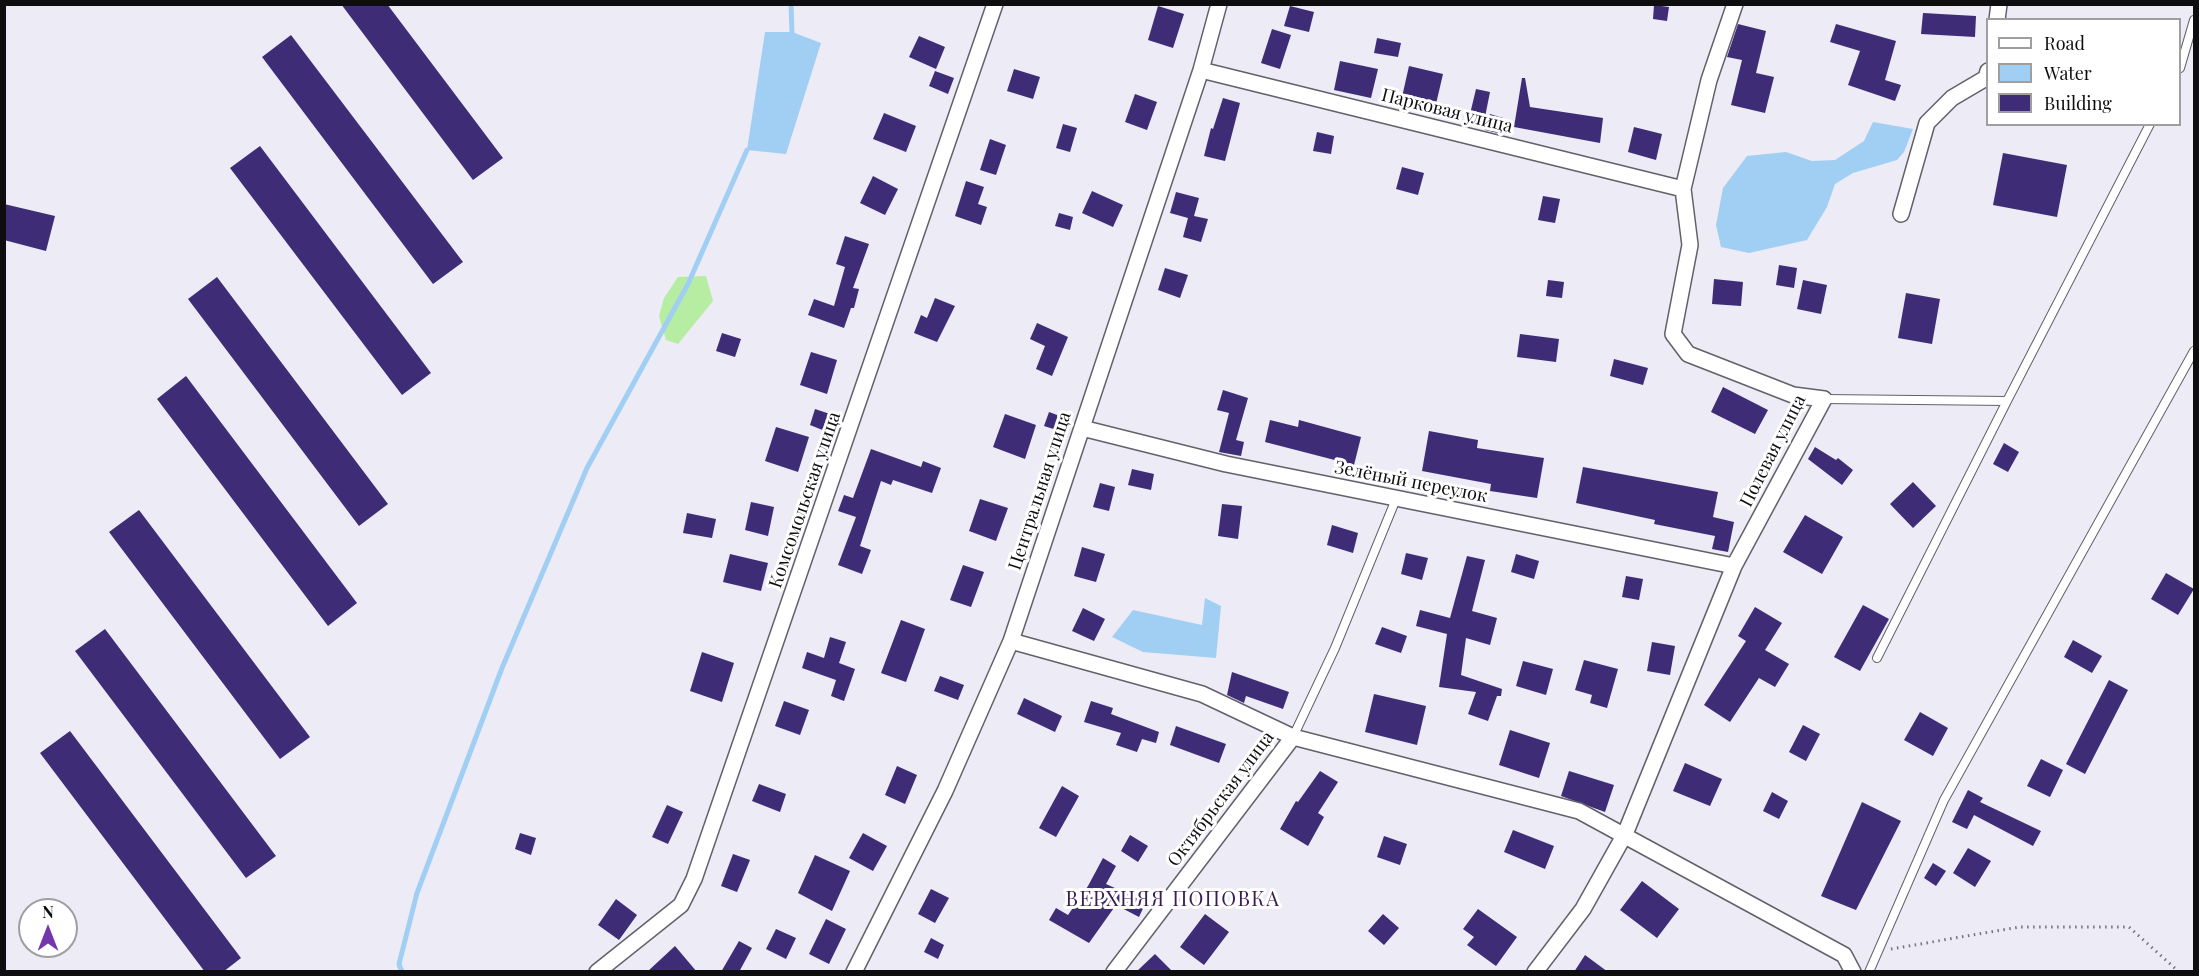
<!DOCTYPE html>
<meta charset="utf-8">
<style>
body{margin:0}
#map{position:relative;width:2199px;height:976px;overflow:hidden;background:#ecebf6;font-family:"Playfair Display",serif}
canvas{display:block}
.frame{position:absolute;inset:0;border:6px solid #0e0e11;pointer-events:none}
.legend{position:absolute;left:1986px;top:18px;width:195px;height:108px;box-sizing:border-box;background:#fff;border:2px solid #9f9fa0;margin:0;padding:8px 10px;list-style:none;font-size:18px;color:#0e0e11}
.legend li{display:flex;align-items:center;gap:12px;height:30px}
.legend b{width:30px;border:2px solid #9f9fa0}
.north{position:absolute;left:18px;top:898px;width:60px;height:60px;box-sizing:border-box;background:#fff;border:2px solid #9f9fa0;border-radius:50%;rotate:0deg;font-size:16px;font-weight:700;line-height:24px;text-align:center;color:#0e0e11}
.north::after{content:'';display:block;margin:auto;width:21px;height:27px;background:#7636ab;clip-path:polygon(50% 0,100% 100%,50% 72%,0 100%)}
</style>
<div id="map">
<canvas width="2199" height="976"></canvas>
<div class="frame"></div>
<ul class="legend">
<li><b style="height:8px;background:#fff"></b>Road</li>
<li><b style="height:16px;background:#a1cff4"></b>Water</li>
<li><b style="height:16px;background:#3e2d76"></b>Building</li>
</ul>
<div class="north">N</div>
</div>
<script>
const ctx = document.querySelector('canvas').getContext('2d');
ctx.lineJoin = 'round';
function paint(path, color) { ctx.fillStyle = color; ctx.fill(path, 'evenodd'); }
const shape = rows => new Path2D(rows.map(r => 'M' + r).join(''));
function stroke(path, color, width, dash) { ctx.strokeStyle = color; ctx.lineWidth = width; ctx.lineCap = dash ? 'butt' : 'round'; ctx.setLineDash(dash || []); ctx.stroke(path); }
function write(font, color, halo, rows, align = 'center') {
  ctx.font = font + ' "Playfair Display",serif'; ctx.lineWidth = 6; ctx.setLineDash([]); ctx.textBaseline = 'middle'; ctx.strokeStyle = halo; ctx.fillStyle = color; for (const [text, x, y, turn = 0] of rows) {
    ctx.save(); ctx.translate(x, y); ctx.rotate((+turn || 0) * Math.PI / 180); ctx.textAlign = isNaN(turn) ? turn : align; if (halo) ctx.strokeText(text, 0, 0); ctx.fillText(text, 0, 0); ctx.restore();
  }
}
paint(shape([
 [706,276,713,301,678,344,666,340,659,316,664,298,678,277]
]), '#b7eca3');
paint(shape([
 [765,32,792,32,821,43,786,154,747,150],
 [1873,122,1913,129,1904,152,1897,160,1853,173,1835,184,1827,207,1807,240,1749,253,1721,247,1716,225,1723,188,1747,156,1786,152,1812,161,1835,160,1864,141],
 [1205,598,1221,606,1216,658,1143,652,1112,637,1133,610,1202,625]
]), '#a1cff4');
stroke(shape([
 [791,4,792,32],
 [402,972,399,964,417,893,502,668,587,468,688,284,747,150]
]), '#a1cff4', 5);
paint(shape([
 [341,4,387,4,503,158,473,180],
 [1654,5,1669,7,1667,21,1653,19],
 [1158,6,1184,14,1173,48,1148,40],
 [1290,6,1314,12,1309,32,1284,26],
 [1923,13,1976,16,1975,37,1921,34],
 [1738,24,1766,31,1756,73,1774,77,1765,113,1731,105,1742,60,1727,57],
 [1836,24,1896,41,1885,80,1901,85,1895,101,1848,85,1860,51,1830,42],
 [1272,29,1291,35,1280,69,1261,63],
 [291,35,463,262,433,284,262,57],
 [919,36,945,47,936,69,909,57],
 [1377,38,1401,43,1398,57,1374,53],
 [1340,61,1378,69,1371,98,1334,90],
 [1409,66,1443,74,1436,104,1402,97],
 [1014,69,1040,77,1033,99,1007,91],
 [935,71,954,78,948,94,929,86],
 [1522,78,1525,78,1530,107,1603,118,1600,143,1514,127],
 [1476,89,1490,92,1485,117,1470,114],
 [1135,94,1157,102,1147,130,1125,122],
 [1223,98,1240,103,1225,161,1204,156,1211,128,1213,129],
 [884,113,916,126,906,152,873,139],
 [1490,114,1503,118,1498,133,1485,130],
 [1063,124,1077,128,1070,152,1056,148],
 [1634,127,1662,134,1656,160,1628,152],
 [1317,132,1334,136,1331,154,1313,151],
 [990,139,1006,145,996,175,980,170],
 [260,146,431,373,402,395,230,168],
 [2003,153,2067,165,2057,217,1993,205],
 [1402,167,1424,173,1418,195,1396,189],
 [873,176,898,189,885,215,860,203],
 [966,181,984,187,978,204,987,207,981,225,955,216],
 [1092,191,1123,205,1113,227,1082,213],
 [1176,192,1199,198,1194,216,1208,219,1201,242,1183,237,1188,218,1170,213],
 [1543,196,1560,199,1555,223,1538,220],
 [4,204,55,216,46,251,4,240],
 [1059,213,1073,217,1070,230,1055,226],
 [845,236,869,244,853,288,859,289,854,308,851,308,844,328,808,315,814,299,834,306,845,267,836,264],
 [1779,265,1797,268,1794,288,1776,285],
 [1165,268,1188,275,1180,298,1158,290],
 [217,277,388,504,359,526,188,299],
 [1714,279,1743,282,1741,306,1712,304],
 [1548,280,1564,282,1562,298,1546,296],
 [1803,280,1827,285,1821,314,1797,309],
 [1906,293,1940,299,1932,344,1898,338],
 [935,298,955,306,937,342,914,333,921,315,927,318],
 [1037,323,1068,337,1052,376,1036,369,1045,346,1030,339],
 [722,333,741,339,735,357,716,351],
 [1520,334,1559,339,1556,362,1517,357],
 [811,352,837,360,827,394,800,385],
 [1614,359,1648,368,1643,385,1610,376],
 [186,376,357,603,328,626,157,399],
 [1723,387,1768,410,1755,434,1711,412],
 [1223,390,1248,398,1236,440,1244,442,1241,456,1219,452,1229,413,1217,410],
 [815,409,836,416,830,433,810,425],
 [1049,412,1068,419,1063,432,1044,426],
 [1005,414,1036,425,1025,459,993,447],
 [1270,420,1298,427,1299,420,1361,437,1354,465,1265,442],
 [776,427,809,437,798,472,765,461],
 [1429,431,1478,440,1477,448,1544,458,1537,498,1490,491,1491,484,1422,471],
 [2004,443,2019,452,2008,472,1993,464],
 [1815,447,1836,460,1838,458,1853,470,1842,485,1808,459],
 [871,449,921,467,923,461,941,468,932,493,893,480,891,485,881,481,860,546,871,550,862,574,838,565,856,517,838,511,844,495,853,498],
 [1583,467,1718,492,1713,517,1734,522,1728,552,1712,549,1715,536,1654,524,1655,520,1576,503],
 [1132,469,1154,474,1151,490,1128,485],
 [1913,482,1936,506,1913,528,1890,504],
 [1100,483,1115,487,1109,511,1093,507],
 [980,499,1008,508,996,541,969,531],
 [751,502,774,507,768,536,745,530],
 [1222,504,1242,506,1238,539,1218,536],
 [139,510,310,737,280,759,109,532],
 [687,513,716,519,712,538,683,533],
 [1805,515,1843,537,1822,574,1783,552],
 [1332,525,1358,533,1353,553,1327,545],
 [1082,547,1105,554,1096,582,1074,576],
 [1406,553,1428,558,1422,580,1401,574],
 [730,554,768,563,761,591,723,582],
 [1516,554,1539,561,1534,579,1511,572],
 [1467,556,1485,560,1472,611,1497,618,1490,645,1466,638,1461,675,1502,689,1501,696,1497,696,1488,721,1468,714,1476,692,1439,687,1447,634,1416,626,1420,610,1450,618],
 [963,565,984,572,971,607,950,600],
 [2166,573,2194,589,2178,615,2151,599],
 [1626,576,1643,579,1639,600,1622,597],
 [1863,605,1889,619,1860,671,1834,657],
 [1755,607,1782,623,1765,650,1789,664,1775,687,1759,678,1730,722,1704,705,1746,641,1738,636],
 [1083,608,1105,619,1094,641,1072,631],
 [901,620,925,629,906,682,881,673],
 [1382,627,1407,636,1401,653,1375,644],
 [105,629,276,856,246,878,75,651],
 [830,637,846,642,839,663,855,669,844,701,831,696,836,680,802,668,807,652,824,658],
 [2073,640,2102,656,2092,673,2064,657],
 [1652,642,1675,646,1670,675,1647,671],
 [702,652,734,663,722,702,690,691],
 [1584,660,1618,669,1607,708,1590,703,1592,695,1575,690],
 [1523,661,1553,669,1546,695,1516,686],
 [1232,672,1289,692,1283,709,1246,696,1244,703,1227,695],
 [940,676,964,685,958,700,934,691],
 [2109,680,2128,690,2085,774,2066,764],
 [1374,694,1426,706,1417,745,1365,732],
 [1024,698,1062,716,1055,732,1017,714],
 [784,701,809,710,800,735,775,726],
 [1091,701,1113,708,1111,714,1159,732,1156,743,1142,739,1137,752,1116,745,1121,733,1084,722],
 [1920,712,1948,728,1933,756,1904,740],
 [1803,725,1820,734,1806,761,1789,752],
 [1176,726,1226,744,1219,763,1170,745],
 [1510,730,1550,743,1539,778,1499,765],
 [70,731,241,958,223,972,205,972,40,753],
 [2041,759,2063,770,2050,797,2027,786],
 [1685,763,1722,779,1710,806,1673,791],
 [897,766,917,775,905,804,885,795],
 [1320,771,1338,782,1318,813,1324,817,1308,846,1280,829,1296,801,1298,802],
 [1569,771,1614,785,1605,812,1561,796],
 [759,784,786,794,780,812,752,801],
 [1062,786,1079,796,1056,837,1039,828],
 [1968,790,1983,798,1980,802,2041,831,2033,846,1974,815,1967,829,1952,822],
 [1772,792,1788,801,1779,819,1763,811],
 [1862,802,1901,821,1856,910,1821,896],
 [667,805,683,812,668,844,652,837],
 [1513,830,1554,846,1545,869,1504,852],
 [520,833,536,838,531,855,515,849],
 [863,833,887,846,873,871,849,858],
 [1130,835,1148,846,1138,862,1121,851],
 [1384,836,1407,844,1400,865,1377,857],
 [1968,848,1991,861,1975,887,1953,873],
 [733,854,750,860,737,892,721,886],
 [815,855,850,871,832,911,798,893],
 [1103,858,1116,866,1106,884,1146,902,1139,917,1116,905,1089,943,1049,920,1056,908,1068,915,1088,886],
 [1933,863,1946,871,1936,886,1924,878],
 [1642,881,1679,909,1657,938,1620,910],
 [931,889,949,898,935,923,918,914],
 [616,899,637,915,619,940,598,925],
 [1478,909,1517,937,1496,966,1467,945,1474,937,1463,929],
 [1205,914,1229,932,1204,965,1180,947],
 [1383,914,1399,928,1384,945,1368,931],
 [826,919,846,929,829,964,809,954],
 [776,929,796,938,786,959,766,949],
 [931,938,944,945,938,959,924,952],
 [739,941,752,948,739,972,721,972],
 [675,946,697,972,647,972],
 [1155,954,1173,972,1136,972],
 [1585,955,1608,972,1574,972]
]), '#3e2d76');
const service = shape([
 [2180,68,2194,20],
 [1824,399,2007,401,2150,124],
 [1877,658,2007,401],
 [1293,737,1335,648,1396,499],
 [1869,972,1944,800,2194,351]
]);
const minor = shape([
 [1997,20,1999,4],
 [1201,70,1683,189],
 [1901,214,1927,123,1952,98,1986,78,1988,71],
 [1082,428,1226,464,1734,566],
 [1011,641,1202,694,1293,737,1579,811,1844,955,1853,972],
 [597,972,681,905,694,879,995,4],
 [854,972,945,791,1011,641,1201,70,1219,4],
 [1114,972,1293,737],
 [1535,972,1583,909,1625,834,1734,566,1824,399,1793,395,1688,354,1673,334,1690,245,1683,189,1709,80,1735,4]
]);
stroke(service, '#62616a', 10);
stroke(minor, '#62616a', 18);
stroke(shape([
 [1891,949,2019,927,2129,927,2179,972]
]), '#74747b', 3, [1.5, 4.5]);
stroke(service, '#fff', 8);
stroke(minor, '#fff', 15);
write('18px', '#0e0e11', '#fff', [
 ["Парковая улица",1447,111,14],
 ["Полевая улица",1773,451,-63],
 ["Зелёный переулок",1411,482,11],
 ["Центральная улица",1040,491,-72],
 ["Комсомольская улица",805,500,-71],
 ["Октябрьская улица",1221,799,-53]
]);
ctx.letterSpacing = '1.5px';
write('20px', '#3a1d55', '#fff', [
 ["ВЕРХНЯЯ ПОПОВКА",1173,900]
]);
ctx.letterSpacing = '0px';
</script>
